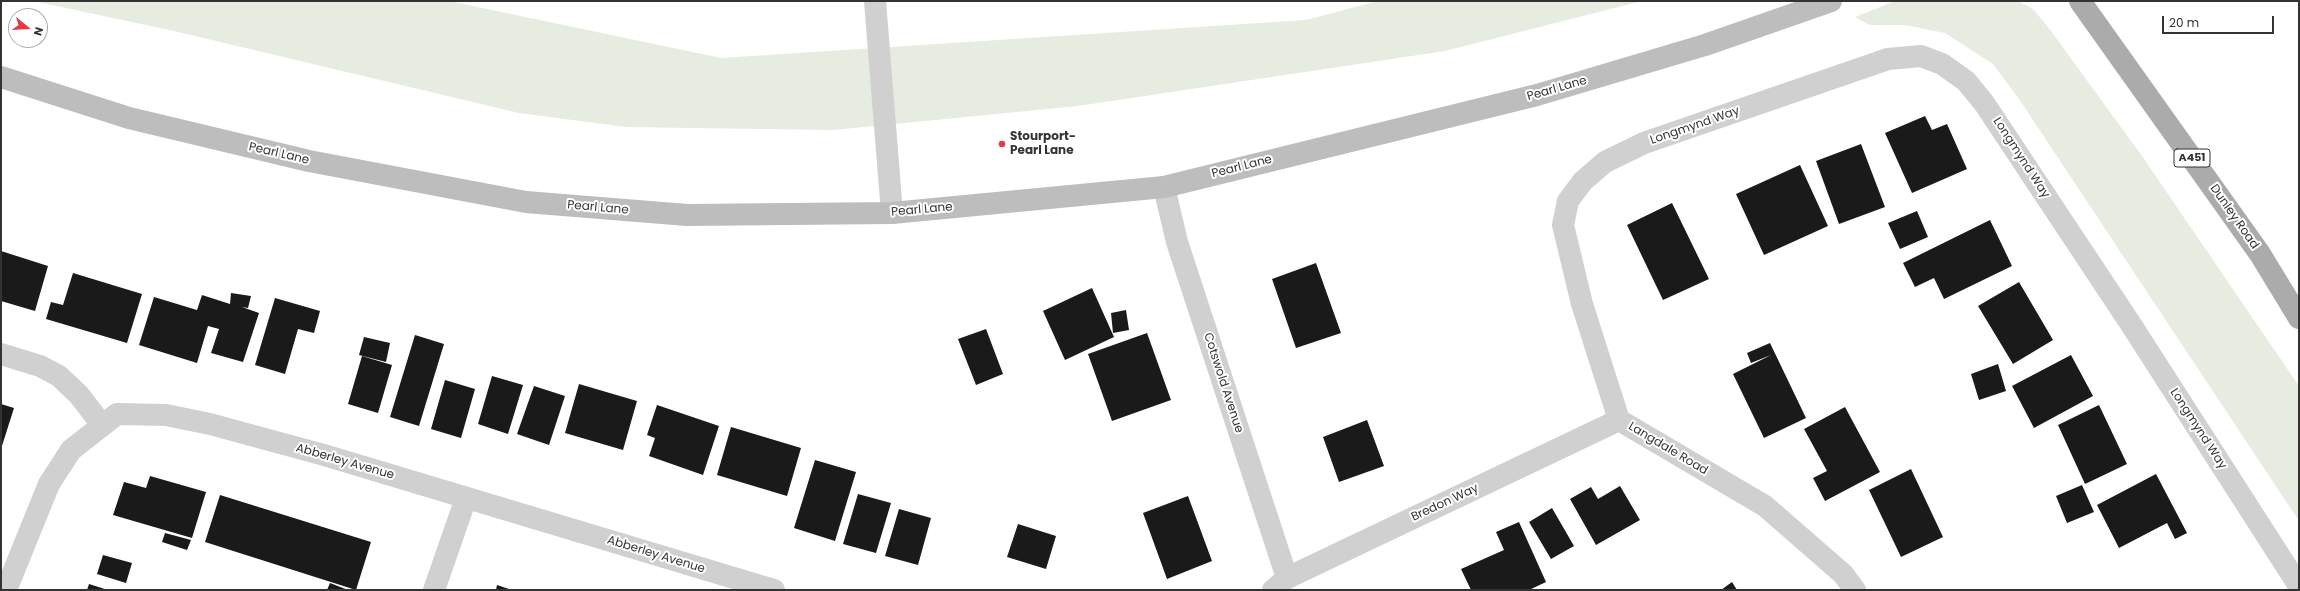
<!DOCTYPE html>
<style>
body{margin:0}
#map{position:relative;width:2300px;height:591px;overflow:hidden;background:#fff;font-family:Poppins,sans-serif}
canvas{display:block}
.frame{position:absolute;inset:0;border:2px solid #333;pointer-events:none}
.north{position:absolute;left:8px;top:8px;width:40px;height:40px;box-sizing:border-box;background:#fff;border:1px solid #adadad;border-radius:50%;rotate:108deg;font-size:11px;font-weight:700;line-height:16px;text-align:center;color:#333}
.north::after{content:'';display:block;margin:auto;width:14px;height:18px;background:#e63946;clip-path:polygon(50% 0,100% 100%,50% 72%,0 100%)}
.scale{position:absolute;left:2162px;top:16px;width:112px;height:18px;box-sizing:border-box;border:2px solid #333;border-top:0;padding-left:5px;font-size:12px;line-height:14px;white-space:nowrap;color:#333;-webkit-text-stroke:3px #fff;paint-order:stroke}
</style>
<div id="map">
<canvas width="2300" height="591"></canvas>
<div class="frame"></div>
<div class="north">N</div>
<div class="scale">20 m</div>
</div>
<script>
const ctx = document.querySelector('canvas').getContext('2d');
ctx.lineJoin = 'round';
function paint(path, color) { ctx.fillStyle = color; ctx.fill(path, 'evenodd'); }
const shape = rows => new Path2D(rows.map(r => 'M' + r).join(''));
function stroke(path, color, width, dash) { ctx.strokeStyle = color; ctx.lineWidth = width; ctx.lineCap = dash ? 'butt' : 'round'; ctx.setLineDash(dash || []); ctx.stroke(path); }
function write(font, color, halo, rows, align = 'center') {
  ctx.font = font + ' Poppins,sans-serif'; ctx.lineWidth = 4; ctx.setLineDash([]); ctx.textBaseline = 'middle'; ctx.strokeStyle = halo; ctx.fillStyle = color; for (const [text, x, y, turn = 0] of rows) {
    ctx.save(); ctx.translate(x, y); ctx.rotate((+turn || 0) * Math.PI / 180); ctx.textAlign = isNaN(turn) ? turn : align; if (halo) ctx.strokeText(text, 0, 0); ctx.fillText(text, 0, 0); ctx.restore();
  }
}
paint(shape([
 [33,1,449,1,721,58,1306,20,1378,1,1642,1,1445,51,1078,106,833,130,626,127,519,113,174,31],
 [1895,1,2017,1,2032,8,2048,27,2142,156,2299,386,2299,521,2019,99,1993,64,1945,33,1904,25,1870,25,1855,17]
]), '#e6ecdf');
paint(shape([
 [1925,116,1932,130,1947,124,1967,169,1912,193,1885,133],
 [1861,144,1885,207,1839,224,1816,161],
 [1800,165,1828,226,1764,255,1736,194],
 [1672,203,1709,279,1663,300,1627,225],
 [1917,211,1928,237,1900,249,1888,223],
 [1990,220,2012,266,1944,299,1934,278,1915,287,1903,263],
 [1,251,48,266,35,311,1,301],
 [1316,263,1341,333,1296,348,1272,279],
 [73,273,142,294,127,343,46,319,51,302,63,305],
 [2019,282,2053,340,2013,364,1978,306],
 [1092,288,1114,337,1065,360,1043,311],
 [231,293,251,296,248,308,242,307,259,313,243,362,211,353,219,329,208,326,197,363,139,345,154,297,197,310,202,295,230,304],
 [275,298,320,311,314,333,298,329,285,374,255,365],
 [1126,310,1129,330,1113,333,1111,313],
 [986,329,1003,374,976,385,958,339],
 [1147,333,1171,400,1112,421,1088,354],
 [415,335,444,344,419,426,390,417],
 [364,337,390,343,386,362,359,355],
 [1770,343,1806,418,1764,438,1733,374,1771,355,1751,363,1747,353],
 [2071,355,2093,396,2034,428,2012,386],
 [362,356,392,365,378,413,348,404],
 [1998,364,2006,391,1979,400,1971,374],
 [492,376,523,385,508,434,478,424],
 [445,380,475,389,461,438,431,429],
 [579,384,637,401,623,450,565,433],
 [534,386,565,396,549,445,517,434],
 [1,404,14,408,1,449],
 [657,405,719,426,703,475,649,456,655,438,647,435],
 [2099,405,2127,464,2085,484,2058,425],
 [1845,407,1880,472,1825,501,1813,478,1827,471,1804,429],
 [1367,420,1384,466,1339,482,1323,437],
 [731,427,801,448,787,496,717,475],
 [815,460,856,472,835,541,794,528],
 [1911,469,1943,537,1901,557,1869,490],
 [2156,474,2187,533,2175,539,2167,523,2119,548,2097,505],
 [150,476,206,492,192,538,113,515,124,482,146,488],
 [2082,485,2094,512,2067,523,2056,496],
 [1620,486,1640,520,1596,545,1570,499,1591,487,1598,499],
 [858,494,891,503,876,553,843,544],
 [220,495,371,542,356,590,205,542],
 [1188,496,1212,561,1167,579,1143,513],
 [1552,508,1574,546,1551,559,1529,522],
 [899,509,931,518,918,565,885,556],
 [1519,522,1546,582,1529,590,1471,590,1461,569,1504,550,1496,532],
 [1018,524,1056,536,1046,569,1007,557],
 [165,533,191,540,187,550,162,542],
 [103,555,132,563,126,583,97,574],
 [1732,582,1737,590,1721,590],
 [330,583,348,590,327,590],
 [89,584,108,590,87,590],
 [497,585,512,590,496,590]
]), '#1a1a1a');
stroke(shape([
 [875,1,892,213]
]), '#d0d0d0', 22);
stroke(shape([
 [1164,187,1177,242,1287,578],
 [1,354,40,366,59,376,79,395,102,425],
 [6,590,49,484,71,450,117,414,166,415,210,424,324,455,774,590],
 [434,590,466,498],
 [1273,590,1287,578,1619,420],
 [1855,590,1843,574,1765,506,1619,420,1582,304,1563,225,1568,201,1583,181,1605,162,1644,143,1888,59,1921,56,1942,64,1966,81,1984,103,2132,326,2299,586]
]), '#d0d0d0', 22);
stroke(shape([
 [1,77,129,118,309,161,526,202,687,215,892,213,1164,187,1537,95,1705,45,1831,1]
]), '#bdbdbd', 22);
stroke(shape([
 [2080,1,2260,254,2299,318]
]), '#ababab', 22);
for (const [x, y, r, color] of [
 [1002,144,4,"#e63946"]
]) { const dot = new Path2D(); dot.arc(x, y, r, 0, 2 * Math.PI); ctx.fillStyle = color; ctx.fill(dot); stroke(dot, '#fff', 1.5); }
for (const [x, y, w] of [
 [2192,158,36]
]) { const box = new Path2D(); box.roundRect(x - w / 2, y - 9, w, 18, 3); ctx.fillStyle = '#fff'; ctx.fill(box); stroke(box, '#333', 1); }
write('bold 11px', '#333', null, [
 ["A451",2192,158]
]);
write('12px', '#333', '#fff', [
 ["Pearl Lane",1557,89,-16],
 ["Longmynd Way",1695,126,-19],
 ["Pearl Lane",279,154,13],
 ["Longmynd Way",2021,158,57],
 ["Pearl Lane",1242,167,-14],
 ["Pearl Lane",598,208,5],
 ["Pearl Lane",922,210,-5],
 ["Dunley Road",2234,217,55],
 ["Cotswold Avenue",1223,383,72],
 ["Longmynd Way",2198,429,57],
 ["Langdale Road",1668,449,31],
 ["Abberley Avenue",345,462,16],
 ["Bredon Way",1445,503,-25],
 ["Abberley Avenue",656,555,17]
]);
write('bold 12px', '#333', '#fff', [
 ["Stourport-",1010,137],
 ["Pearl Lane",1010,151]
], 'left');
</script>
